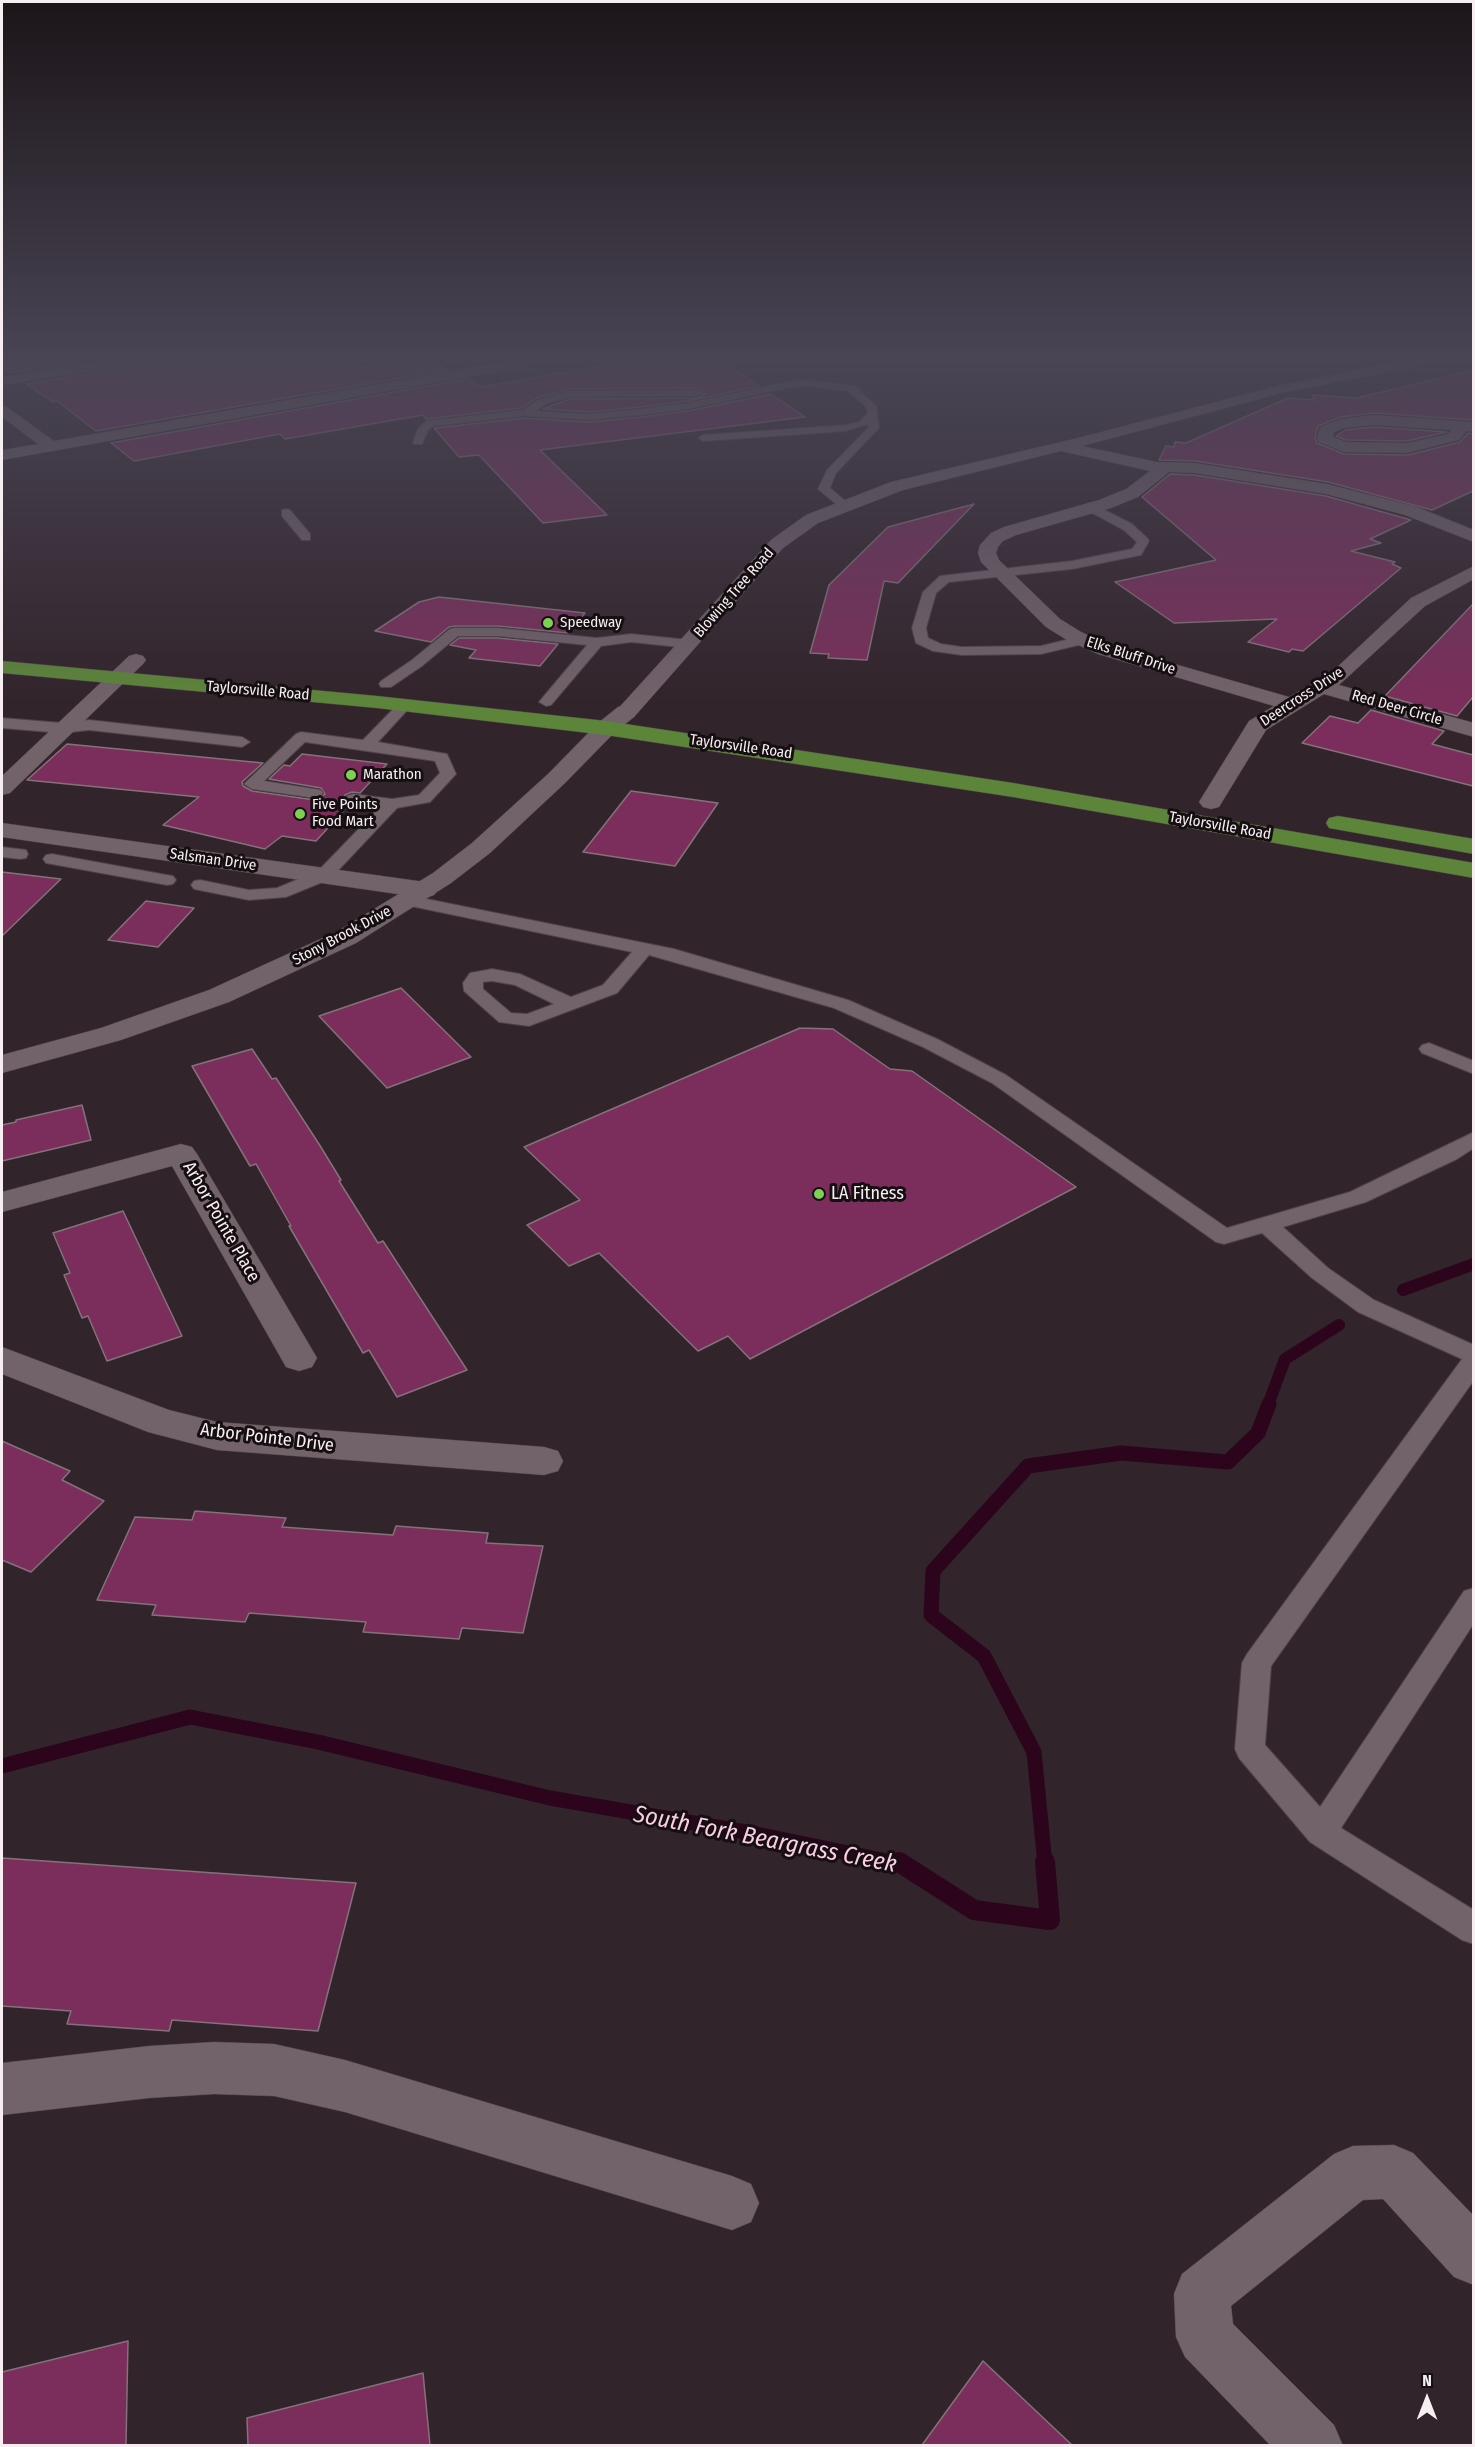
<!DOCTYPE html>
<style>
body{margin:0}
#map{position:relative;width:1475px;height:2447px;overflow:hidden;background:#32242b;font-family:"Fira Sans Condensed",sans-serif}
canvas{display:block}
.frame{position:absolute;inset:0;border:3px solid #f7eef2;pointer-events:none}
.north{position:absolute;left:1397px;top:2369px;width:60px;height:60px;-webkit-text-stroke:4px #150f12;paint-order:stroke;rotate:0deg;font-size:16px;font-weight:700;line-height:24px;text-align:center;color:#f7eef2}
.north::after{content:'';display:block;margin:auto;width:21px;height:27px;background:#f7eef2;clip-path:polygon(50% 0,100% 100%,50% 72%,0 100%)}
</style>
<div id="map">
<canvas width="1475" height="2447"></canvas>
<div class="frame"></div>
<div class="north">N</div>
</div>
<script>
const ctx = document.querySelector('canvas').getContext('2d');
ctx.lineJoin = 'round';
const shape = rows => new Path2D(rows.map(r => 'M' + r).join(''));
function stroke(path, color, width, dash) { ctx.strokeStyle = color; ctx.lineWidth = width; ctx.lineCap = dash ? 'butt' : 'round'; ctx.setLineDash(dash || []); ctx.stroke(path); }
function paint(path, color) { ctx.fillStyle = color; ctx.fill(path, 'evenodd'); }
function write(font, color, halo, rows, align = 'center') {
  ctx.font = font + ' "Fira Sans Condensed",sans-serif'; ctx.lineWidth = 6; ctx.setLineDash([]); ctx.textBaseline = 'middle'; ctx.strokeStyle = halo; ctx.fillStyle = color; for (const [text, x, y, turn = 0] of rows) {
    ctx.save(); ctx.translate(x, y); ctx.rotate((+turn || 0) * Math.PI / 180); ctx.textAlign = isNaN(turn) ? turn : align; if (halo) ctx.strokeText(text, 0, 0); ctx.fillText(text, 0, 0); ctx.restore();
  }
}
stroke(shape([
 [1403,1290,1474,1264],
 [1268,1405,1285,1359,1339,1325]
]), '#2c051d', 12);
stroke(shape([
 [2,1766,190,1717,318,1742,550,1798,757,1834,901,1864],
 [1045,1864,1034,1752,984,1656,931,1615,933,1571,1028,1466,1121,1453,1228,1462,1258,1433,1269,1404]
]), '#2c051d', 15);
stroke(shape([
 [899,1862,974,1910,1050,1920,1045,1862]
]), '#2c051d', 20);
const building = shape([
 [2,362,80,362,10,373,2,367,2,362],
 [132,362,355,362,356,368,392,362,431,362,447,370,96,431,57,401,53,402,26,384,123,368,132,362],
 [622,362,725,362,759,386,688,401,641,407,589,412,543,409,569,399,698,398,705,394,698,388,568,389,537,398,522,408,426,419,423,415,285,439,280,434,134,461,111,443,467,379,482,387,622,362],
 [1473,370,1473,420,1374,413,1341,417,1318,426,1315,438,1317,443,1344,454,1408,455,1460,442,1468,433,1473,434,1473,491,1432,510,1328,482,1195,461,1159,460,1166,446,1174,447,1175,442,1186,443,1288,398,1314,400,1313,395,1357,398,1473,370],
 [771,394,805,417,540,450,607,515,543,523,479,455,459,457,434,428,525,418,589,422,641,417,688,411,771,394],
 [1374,427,1447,432,1407,441,1346,440,1336,436,1345,430,1374,427],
 [1170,474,1195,475,1326,496,1411,520,1370,539,1381,543,1351,551,1395,562,1392,564,1401,568,1303,651,1292,649,1289,652,1248,642,1277,619,1174,623,1115,582,1216,560,1142,497,1170,474],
 [974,504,898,583,884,581,867,660,828,658,829,654,810,653,829,585,888,527,974,504],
 [439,597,585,613,568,633,498,626,455,626,449,627,431,642,375,631,419,602,439,597],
 [1473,604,1473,697,1457,716,1385,696,1473,604],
 [459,638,498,638,558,644,540,666,469,658,476,650,450,645,459,638],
 [1371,710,1444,731,1432,744,1473,755,1473,786,1302,743,1330,716,1358,723,1371,710],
 [67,744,263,763,242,782,243,786,252,791,315,800,325,794,321,788,269,779,284,765,290,766,302,754,387,764,360,793,352,792,345,795,343,800,349,805,316,841,282,836,265,849,163,825,199,797,27,780,67,744],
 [631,791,718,803,675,866,583,852,631,791],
 [2,872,61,879,2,936,2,872],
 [146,901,194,908,158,947,108,940,146,901],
 [401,988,471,1057,387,1088,319,1016,401,988],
 [800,1028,833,1029,890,1069,912,1071,1076,1187,750,1359,728,1336,698,1351,599,1253,569,1266,527,1225,580,1200,524,1147,800,1028],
 [252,1049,272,1079,276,1078,319,1144,341,1180,339,1181,378,1243,383,1241,467,1370,397,1397,369,1350,363,1353,289,1226,291,1226,256,1164,250,1166,192,1066,252,1049],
 [82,1105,91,1140,2,1161,2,1125,16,1122,16,1120,82,1105],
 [123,1211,182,1336,107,1361,88,1316,82,1318,64,1275,70,1273,53,1233,123,1211],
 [2,1441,70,1471,62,1480,104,1501,31,1572,2,1560,2,1441],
 [195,1511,286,1518,282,1527,393,1535,396,1526,488,1533,486,1543,543,1546,523,1633,462,1628,459,1639,363,1632,366,1622,249,1613,245,1622,152,1615,156,1605,97,1600,135,1517,192,1520,195,1511],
 [2,1858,356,1883,318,2031,172,2020,169,2031,67,2024,71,2011,2,2006,2,1858],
 [128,2341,126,2445,2,2445,2,2372,128,2341],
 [983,2361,1072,2445,922,2445,983,2361],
 [423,2373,430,2445,248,2445,247,2418,423,2373]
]);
paint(building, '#7b2e5b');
stroke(building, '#83727a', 1.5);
const service = shape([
 [807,380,855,386,876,406,879,428,836,473,830,488,849,504,849,508,841,508,818,489,827,470,869,427,868,424,846,431,703,441,698,438,703,435,846,425,859,422,868,413,866,407,848,391,807,386,792,387,688,409,641,415,589,420,525,416,433,426,428,430,422,444,414,444,413,442,418,429,426,421,523,410,538,400,568,391,698,390,703,393,698,396,569,397,546,404,536,411,589,414,641,409,688,403,792,381,807,380],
 [1091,503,1132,524,1147,538,1149,541,1141,555,1072,569,949,582,936,593,926,628,928,638,941,644,962,647,1041,646,1082,636,1089,640,1087,643,1041,654,962,655,933,651,916,643,912,628,923,592,940,576,1072,561,1132,549,1137,542,1124,530,1087,510,1087,504,1091,503],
 [286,509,290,510,310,534,310,540,302,540,282,516,282,510,286,509],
 [455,628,498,628,597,638,631,634,689,640,696,644,689,648,631,642,601,646,551,705,546,706,539,702,587,645,498,636,458,636,422,666,391,687,381,687,379,684,381,681,412,660,450,629,455,628],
 [405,701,412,705,378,742,447,754,456,774,430,802,397,808,330,879,286,897,249,900,194,889,191,885,194,881,200,880,249,890,277,888,318,871,380,807,347,802,345,799,347,796,353,794,392,799,419,795,440,773,435,761,305,742,264,781,321,790,323,793,321,796,315,798,252,789,244,784,296,734,301,732,363,740,400,702,405,701],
 [2,718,62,723,89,720,242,737,250,742,242,747,89,730,62,733,2,728,2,718],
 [2,847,26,850,28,854,26,858,20,859,2,857,2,847],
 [52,854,167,875,173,876,176,880,173,884,167,885,46,863,43,859,46,855,52,854],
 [407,895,674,949,848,1000,937,1039,1006,1075,1227,1228,1350,1192,1474,1132,1474,1148,1457,1159,1366,1202,1283,1227,1328,1268,1374,1300,1474,1345,1474,1380,1271,1666,1265,1745,1320,1807,1464,1591,1474,1588,1474,1623,1341,1828,1474,1910,1474,1944,1462,1940,1310,1842,1239,1758,1235,1749,1242,1663,1247,1654,1462,1359,1358,1312,1312,1278,1262,1233,1224,1244,1216,1242,992,1083,923,1047,834,1008,649,955,617,993,529,1026,499,1022,464,991,463,983,470,973,492,969,520,974,571,997,603,985,632,952,401,904,398,900,401,896,407,895],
 [492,981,515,985,554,1004,527,1014,511,1013,483,989,483,982,492,981],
 [1429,1043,1474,1061,1474,1074,1422,1053,1419,1049,1422,1045,1429,1043]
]);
const minor = shape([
 [95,362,130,362,123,366,2,385,2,377,95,362],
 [504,362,536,362,529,366,2,460,2,450,38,444,2,417,2,405,7,407,54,441,504,362],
 [1396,362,1425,362,1418,366,1282,393,1082,446,1157,462,1195,463,1327,484,1417,507,1474,530,1474,542,1405,515,1326,494,1195,473,1169,472,1138,497,1111,508,1016,535,1003,541,998,547,996,553,999,560,1060,619,1081,632,1112,646,1289,697,1332,672,1411,598,1474,566,1474,579,1425,606,1339,685,1474,723,1474,737,1324,694,1266,730,1219,807,1211,809,1203,807,1199,802,1249,721,1274,706,1098,654,1067,640,1046,627,981,562,978,553,980,545,991,533,1004,527,1099,500,1126,489,1150,471,1061,451,903,490,818,523,783,548,634,717,626,719,618,717,615,712,771,540,806,515,891,482,1082,437,1281,385,1396,362],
 [1374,415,1474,422,1474,432,1467,431,1459,440,1407,453,1344,452,1319,442,1317,439,1320,427,1341,419,1374,415],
 [1374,425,1451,430,1448,434,1407,443,1346,442,1333,437,1334,432,1344,428,1374,425],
 [136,654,143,656,146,660,143,664,10,793,2,795,2,776,129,656,136,654],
 [2,823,425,882,434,885,438,890,434,895,425,898,2,837,2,823],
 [181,1144,192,1147,197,1154,317,1358,312,1367,299,1371,286,1367,172,1166,2,1212,2,1192,181,1144],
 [2,1347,169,1410,217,1422,544,1447,558,1451,563,1461,558,1471,544,1475,217,1450,148,1432,2,1374,2,1347],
 [214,2042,274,2044,345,2060,732,2176,751,2184,759,2203,751,2222,732,2230,345,2112,274,2096,214,2094,149,2098,2,2115,2,2063,149,2046,214,2042],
 [1394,2145,1413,2153,1474,2216,1474,2285,1454,2277,1383,2199,1363,2200,1231,2306,1233,2324,1334,2425,1343,2446,1271,2446,1185,2357,1176,2337,1174,2294,1182,2274,1334,2154,1353,2146,1394,2145]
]);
const tertiary = shape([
 [626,705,634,707,637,712,634,717,614,733,564,784,490,853,451,883,356,943,229,1002,121,1040,2,1073,2,1055,101,1028,209,990,338,931,433,873,472,843,548,774,598,723,618,707,626,705]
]);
const primary = shape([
 [2,661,377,696,606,721,1013,783,1474,863,1474,878,1013,797,606,735,377,708,2,673,2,661],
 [1338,816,1474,839,1474,854,1329,828,1326,823,1329,818,1338,816]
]);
stroke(service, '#4e4349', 2);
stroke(minor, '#4e4349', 1);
stroke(tertiary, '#4e4349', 1);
stroke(primary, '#4e4349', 1);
paint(service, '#72626a');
paint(minor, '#72626a');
paint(tertiary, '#72626a');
paint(primary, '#5d853a');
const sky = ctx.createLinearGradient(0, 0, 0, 705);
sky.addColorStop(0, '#1c1418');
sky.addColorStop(0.51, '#494555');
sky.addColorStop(1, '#49455500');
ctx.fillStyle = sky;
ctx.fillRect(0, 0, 1475, 705);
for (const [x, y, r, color] of [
 [548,623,6,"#7ed053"],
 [351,775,6,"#7ed053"],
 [300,814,6,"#7ed053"],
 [819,1194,6,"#7ed053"]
]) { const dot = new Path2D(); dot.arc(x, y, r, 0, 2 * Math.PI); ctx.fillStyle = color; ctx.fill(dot); stroke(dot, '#150f12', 2); }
write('15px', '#f7eef2', '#150f12', [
 ["Blowing Tree Road",734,593,-49],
 ["Elks Bluff Drive",1131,656,18],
 ["Taylorsville Road",258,691,5],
 ["Deercross Drive",1302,697,-33],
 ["Red Deer Circle",1397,708,16],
 ["Taylorsville Road",741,747,8],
 ["Taylorsville Road",1220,826,10],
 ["Salsman Drive",213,860,8],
 ["Stony Brook Drive",342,936,-28]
]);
write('15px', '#f7eef2', '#150f12', [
 ["Speedway",560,623],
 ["Marathon",363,775],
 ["Five Points",312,805],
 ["Food Mart",312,822]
], 'left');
write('18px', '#f7eef2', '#150f12', [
 ["LA Fitness",831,1194]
], 'left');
write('18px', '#f7eef2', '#150f12', [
 ["Arbor Pointe Place",221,1222,60],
 ["Arbor Pointe Drive",267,1438,7]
]);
write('italic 24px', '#fccde4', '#150f12', [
 ["South Fork Beargrass Creek",765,1840,11]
]);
</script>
